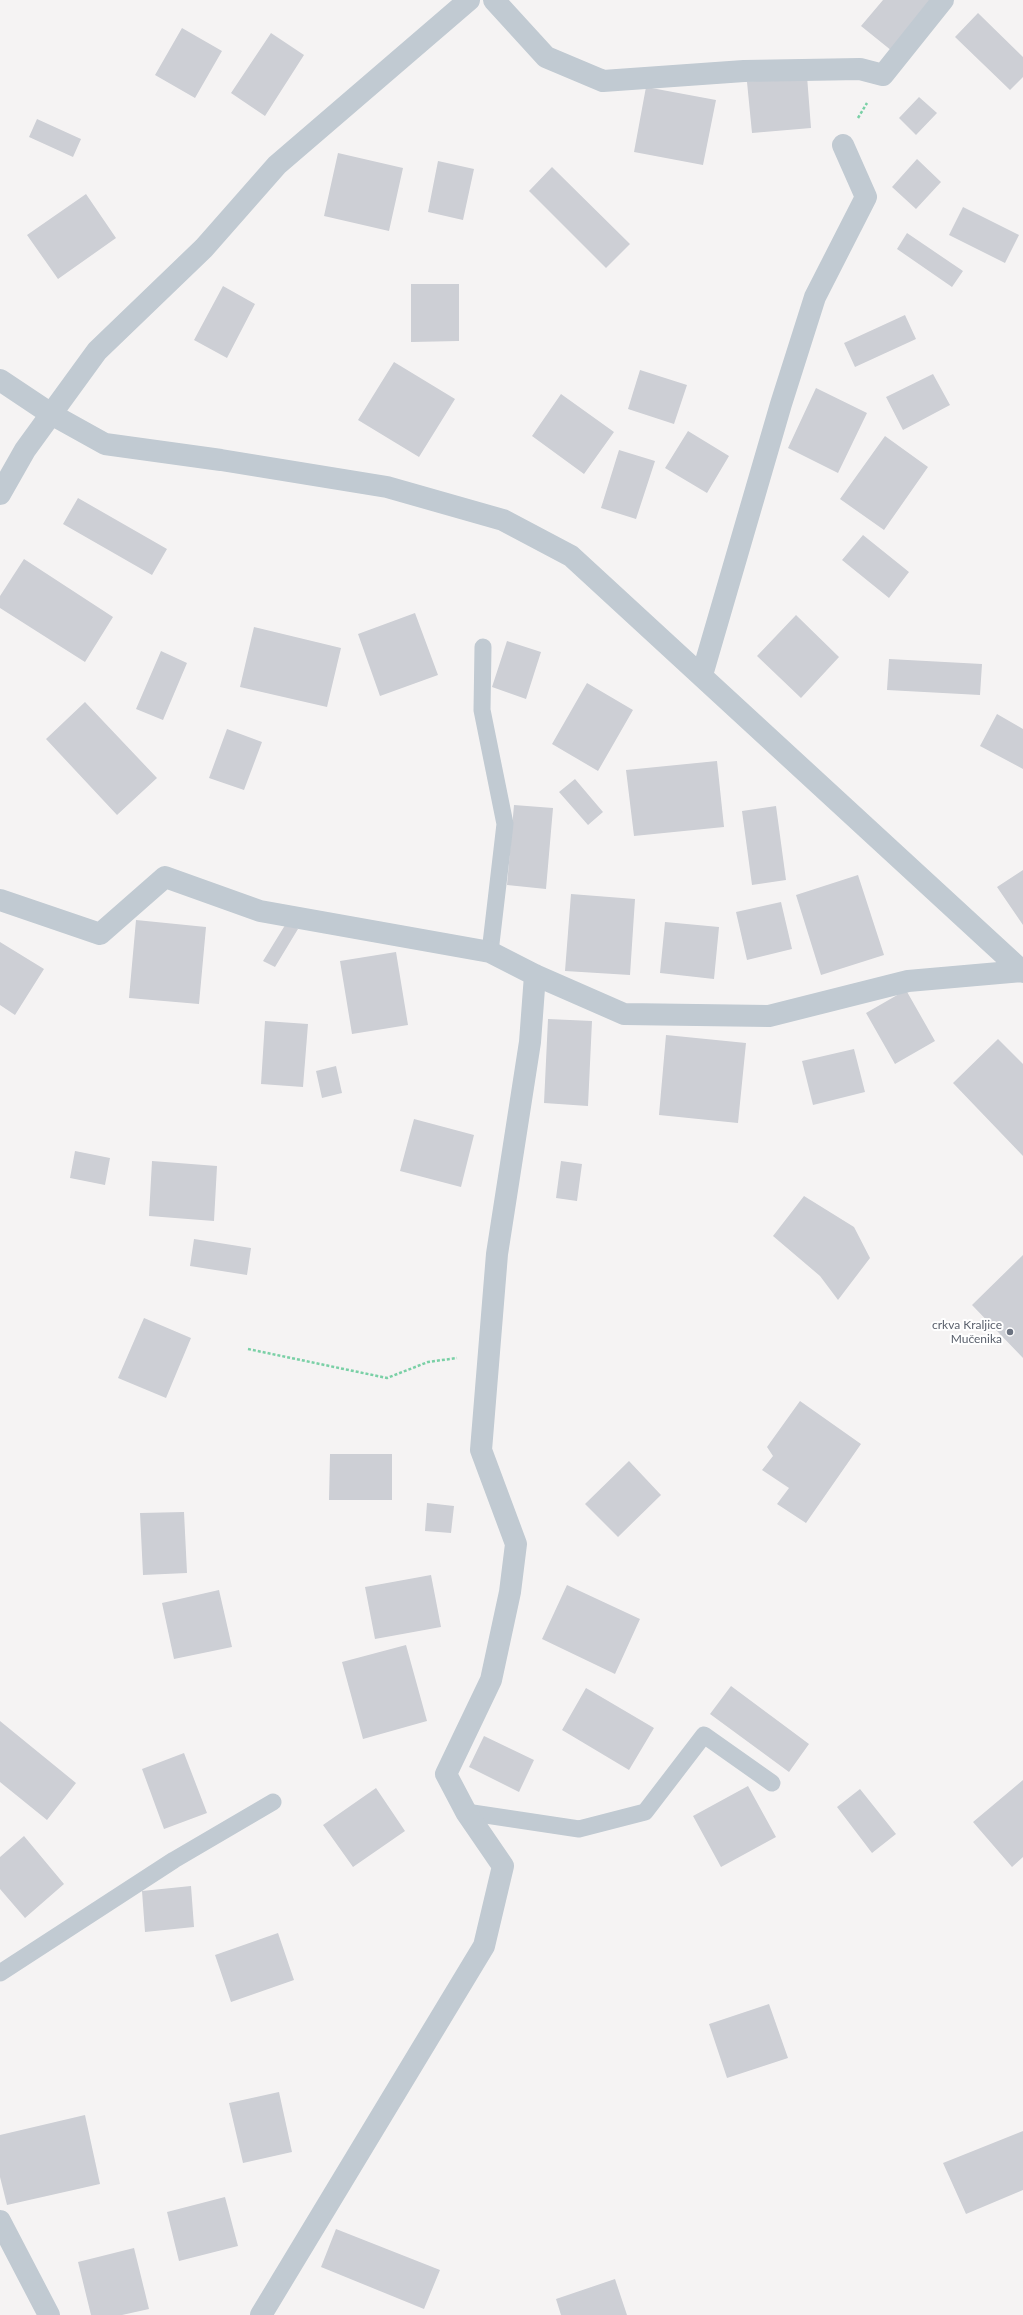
<!DOCTYPE html>
<meta charset="utf-8">
<style>
body{margin:0}
canvas{display:block;background:#f5f3f3}
</style>
<canvas width="1023" height="2315"></canvas>
<script>
const ctx = document.querySelector('canvas').getContext('2d');
ctx.lineJoin = 'round';
function paint(path, color) { ctx.fillStyle = color; ctx.fill(path, 'evenodd'); }
const shape = rows => new Path2D(rows.map(r => 'M' + r).join(''));
function stroke(path, color, width, dash) { ctx.strokeStyle = color; ctx.lineWidth = width; ctx.lineCap = dash ? 'butt' : 'round'; ctx.setLineDash(dash || []); ctx.stroke(path); }
function write(font, color, halo, rows, align = 'center') {
  ctx.font = font + ' Lato,sans-serif'; ctx.lineWidth = 4; ctx.setLineDash([]); ctx.textBaseline = 'middle'; ctx.strokeStyle = halo; ctx.fillStyle = color; for (const [text, x, y, turn = 0] of rows) {
    ctx.save(); ctx.translate(x, y); ctx.rotate((+turn || 0) * Math.PI / 180); ctx.textAlign = isNaN(turn) ? turn : align; if (halo) ctx.strokeText(text, 0, 0); ctx.fillText(text, 0, 0); ctx.restore();
  }
}
paint(shape([
 [883,0,935,0,892,51,861,26],
 [978,13,1023,57,1023,77,1010,90,955,37],
 [182,28,222,51,195,98,155,75],
 [271,33,304,55,265,116,231,93],
 [807,76,811,128,752,133,747,82],
 [646,87,716,100,703,165,634,152],
 [919,97,937,113,916,135,899,118],
 [37,119,81,139,73,157,29,137],
 [338,153,403,168,389,231,324,216],
 [917,159,941,182,916,209,892,187],
 [438,161,474,169,463,220,428,212],
 [552,167,630,244,606,268,529,191],
 [86,194,116,238,58,279,27,235],
 [963,207,1019,235,1005,263,949,235],
 [907,233,963,271,952,287,897,249],
 [411,284,459,284,459,341,411,342],
 [223,286,255,304,227,358,194,340],
 [905,315,916,339,855,367,844,343],
 [394,362,455,399,419,457,358,420],
 [640,370,687,385,674,424,628,409],
 [933,374,950,405,903,430,886,397],
 [816,388,867,413,838,473,788,448],
 [561,394,614,432,584,474,532,436],
 [688,431,729,456,707,493,665,468],
 [885,436,928,467,884,530,840,499],
 [619,450,655,461,636,519,601,508],
 [78,498,167,549,152,575,63,524],
 [863,535,909,572,889,598,842,560],
 [24,559,113,617,85,662,0,608,0,596],
 [415,613,438,675,380,696,358,634],
 [796,615,839,657,801,698,757,656],
 [254,627,341,648,327,707,240,687],
 [507,641,541,652,526,699,492,687],
 [161,651,187,663,163,720,136,709],
 [889,659,982,664,980,695,887,690],
 [587,683,633,710,598,771,552,744],
 [85,702,157,778,117,815,46,739],
 [997,714,1023,729,1023,769,980,746],
 [227,729,262,742,244,790,209,778],
 [717,761,724,827,634,836,626,770],
 [575,779,603,812,588,825,559,792],
 [514,805,553,808,546,889,507,885],
 [776,806,786,880,752,885,742,811],
 [1023,870,1023,925,997,887],
 [858,875,884,955,821,975,796,895],
 [571,894,635,899,630,975,565,971],
 [781,902,792,949,747,960,736,912],
 [136,920,206,927,199,1004,129,998],
 [287,922,298,929,275,967,263,961],
 [665,922,719,927,714,979,660,973],
 [0,942,44,969,15,1015,0,1005],
 [396,952,408,1025,352,1034,340,961],
 [906,990,935,1041,895,1064,866,1013],
 [548,1019,592,1021,588,1106,544,1103],
 [265,1021,308,1024,303,1087,261,1084],
 [666,1035,746,1043,738,1123,659,1115],
 [998,1039,1023,1064,1023,1156,953,1083],
 [854,1049,865,1092,813,1105,802,1061],
 [336,1066,342,1093,322,1098,316,1071],
 [414,1119,474,1135,461,1187,400,1171],
 [75,1151,110,1158,105,1185,70,1178],
 [152,1161,217,1166,214,1221,149,1216],
 [561,1161,582,1164,577,1201,556,1198],
 [804,1196,854,1227,870,1258,838,1300,820,1276,773,1236],
 [194,1239,251,1248,247,1275,190,1266],
 [1023,1255,1023,1358,972,1305],
 [144,1318,191,1338,166,1398,118,1378],
 [800,1401,861,1444,806,1523,777,1504,789,1488,762,1470,773,1456,767,1447],
 [330,1454,392,1454,392,1500,329,1500],
 [629,1461,661,1495,618,1537,585,1504],
 [427,1503,454,1506,451,1533,425,1531],
 [184,1512,187,1573,143,1575,140,1513],
 [431,1575,441,1627,375,1639,365,1587],
 [567,1585,640,1619,615,1674,542,1639],
 [219,1590,232,1647,174,1659,162,1603],
 [406,1645,427,1721,363,1739,342,1662],
 [731,1686,809,1744,789,1772,710,1714],
 [586,1688,654,1728,629,1770,562,1730],
 [0,1721,76,1783,47,1820,0,1782],
 [484,1736,534,1760,519,1792,469,1767],
 [184,1753,207,1813,164,1829,142,1769],
 [1023,1780,1023,1857,1012,1867,973,1822],
 [748,1786,776,1837,721,1867,693,1816],
 [376,1788,405,1831,353,1867,323,1825],
 [860,1789,896,1834,872,1853,837,1807],
 [24,1836,64,1884,25,1918,0,1889,0,1857],
 [191,1886,194,1927,145,1932,142,1891],
 [278,1933,294,1980,231,2002,215,1955],
 [769,2004,788,2058,727,2078,709,2024],
 [279,2092,292,2152,243,2163,229,2103],
 [85,2115,100,2184,7,2205,0,2177,0,2135],
 [1023,2131,1023,2190,966,2214,943,2163],
 [225,2197,238,2246,179,2261,167,2212],
 [336,2229,440,2270,424,2309,321,2267],
 [134,2248,149,2309,122,2315,91,2315,78,2262],
 [615,2279,627,2315,561,2315,556,2299]
]), '#cdcfd5');
stroke(shape([
 [858,118,867,103],
 [248,1349,387,1378,428,1362,457,1358]
]), '#7ad0a6', 2.5, [3, 2]);
stroke(shape([
 [483,647,482,710,505,824,490,952],
 [466,1812,579,1829,645,1812,704,1735,772,1783],
 [0,1973,174,1860,273,1802]
]), '#c1cad2', 17);
stroke(shape([
 [494,0,546,57,603,81,744,71,860,69,883,75,943,0],
 [0,380,51,414,105,444,221,460,387,487,503,520,571,556,1023,972],
 [0,494,25,450,97,351,204,248,277,165,469,0],
 [702,675,781,404,815,297,866,197,843,145],
 [0,900,100,934,165,877,260,911,490,952,535,975,624,1014,769,1016,908,981,1022,971],
 [0,2221,49,2315],
 [261,2315,484,1946,503,1866,466,1812,446,1774,491,1680,510,1592,516,1544,481,1450,497,1254,530,1042,535,975]
]), '#c1cad2', 22);
for (const [x, y, r, color] of [
 [1010,1332,4,"#6b7280"]
]) { const dot = new Path2D(); dot.arc(x, y, r, 0, 2 * Math.PI); ctx.fillStyle = color; ctx.fill(dot); stroke(dot, '#fff', 1.5); }
write('12px', '#5b616d', '#fff', [
 ["crkva Kraljice",1002,1325],
 ["Mučenika",1002,1339]
], 'right');
</script>
